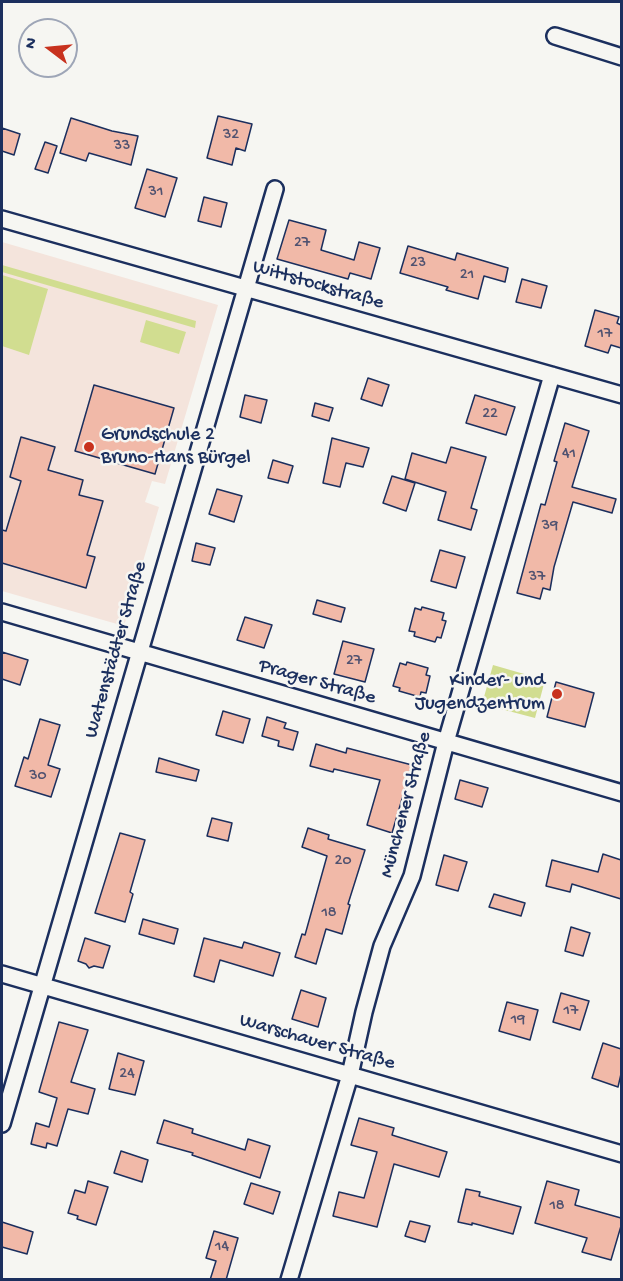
<!DOCTYPE html>
<meta charset="utf-8">
<style>
body{margin:0}
#map{position:relative;width:623px;height:1281px;overflow:hidden;background:#f6f6f2;font-family:"Gochi Hand",sans-serif}
canvas{display:block}
.frame{position:absolute;inset:0;border:3px solid #1b2f5e;pointer-events:none}
.north{position:absolute;left:18px;top:18px;width:60px;height:60px;box-sizing:border-box;background:#f6f6f2;border:2px solid #9ea6b7;border-radius:50%;rotate:286deg;font-size:16px;font-weight:700;line-height:24px;text-align:center;color:#1b2f5e}
.north::after{content:'';display:block;margin:auto;width:21px;height:27px;background:#c8321e;clip-path:polygon(50% 0,100% 100%,50% 72%,0 100%)}
</style>
<div id="map">
<canvas width="623" height="1281"></canvas>
<div class="frame"></div>
<div class="north">N</div>
</div>
<script>
const ctx = document.querySelector('canvas').getContext('2d');
ctx.lineJoin = 'round';
function paint(path, color) { ctx.fillStyle = color; ctx.fill(path, 'evenodd'); }
const shape = rows => new Path2D(rows.map(r => 'M' + r).join(''));
function stroke(path, color, width, dash) { ctx.strokeStyle = color; ctx.lineWidth = width; ctx.lineCap = dash ? 'butt' : 'round'; ctx.setLineDash(dash || []); ctx.stroke(path); }
function write(font, color, halo, rows, align = 'center') {
  ctx.font = font + ' "Gochi Hand",sans-serif'; ctx.lineWidth = 5; ctx.setLineDash([]); ctx.textBaseline = 'middle'; ctx.strokeStyle = halo; ctx.fillStyle = color; for (const [text, x, y, turn = 0] of rows) {
    ctx.save(); ctx.translate(x, y); ctx.rotate((+turn || 0) * Math.PI / 180); ctx.textAlign = isNaN(turn) ? turn : align; if (halo) ctx.strokeText(text, 0, 0); ctx.fillText(text, 0, 0); ctx.restore();
  }
}
paint(shape([
 [2,242,218,305,165,484,152,481,145,502,159,507,124,626,2,591]
]), '#f4e4dc');
paint(shape([
 [2,265,196,321,195,328,2,272],
 [2,275,48,289,29,355,2,346],
 [146,320,186,332,179,354,140,342],
 [493,665,545,680,535,718,482,704]
]), '#d1dd90');
const building = shape([
 [218,116,252,124,245,151,236,148,232,165,207,158,218,116],
 [71,118,112,131,138,136,131,165,89,153,86,161,60,153,71,118],
 [2,128,20,134,14,155,2,151,2,128],
 [45,142,57,146,48,173,35,169,45,142],
 [147,169,177,178,165,217,135,208,147,169],
 [204,197,227,203,221,227,198,221,204,197],
 [289,220,326,230,321,250,354,260,359,242,380,248,371,279,350,273,348,279,277,259,289,220],
 [408,246,455,260,457,253,508,268,505,282,484,276,478,299,446,290,448,287,400,273,408,246],
 [522,279,547,286,541,308,516,302,522,279],
 [595,310,619,317,617,323,621,325,621,348,611,345,608,353,585,346,595,310],
 [368,378,389,385,382,406,361,399,368,378],
 [94,385,174,408,155,474,75,451,94,385],
 [245,395,267,400,261,423,240,417,245,395],
 [475,395,515,407,506,435,466,423,475,395],
 [315,403,333,408,329,421,312,416,315,403],
 [565,423,589,431,572,487,616,499,612,513,573,502,554,567,550,590,543,588,540,599,517,593,541,504,545,505,557,462,554,461,565,423],
 [21,437,55,447,48,470,83,480,79,495,103,501,87,555,95,557,86,588,2,563,2,530,6,531,21,481,10,477,21,437],
 [332,438,369,448,363,467,346,463,340,487,323,483,332,438],
 [451,447,486,457,471,508,477,510,471,530,438,520,446,492,405,479,412,453,446,463,451,447],
 [273,460,293,466,288,483,268,478,273,460],
 [392,476,415,483,406,511,383,503,392,476],
 [217,489,242,496,234,522,209,514,217,489],
 [196,543,215,548,210,565,192,561,196,543],
 [440,550,465,557,456,588,431,581,440,550],
 [317,600,345,608,341,622,313,614,317,600],
 [422,607,444,613,442,620,446,621,441,638,437,637,435,642,414,636,415,632,409,631,415,608,421,610,422,607],
 [245,617,272,625,264,648,237,640,245,617],
 [343,641,374,649,365,682,334,674,343,641],
 [2,652,28,660,20,685,2,679,2,652],
 [407,662,428,668,426,675,430,676,426,693,421,692,420,697,399,691,400,688,393,686,400,663,406,665,407,662],
 [556,682,594,693,585,727,547,717,556,682],
 [223,711,250,719,243,743,216,735,223,711],
 [267,717,286,723,284,728,298,732,293,750,278,746,279,741,262,736,267,717],
 [40,719,60,725,48,765,60,769,51,797,15,786,24,757,28,759,40,719],
 [316,744,346,753,347,748,412,765,392,833,367,825,380,780,334,769,333,772,310,766,316,744],
 [159,758,199,770,196,781,156,772,159,758],
 [460,780,488,788,482,807,455,799,460,780],
 [212,818,232,823,228,841,207,836,212,818],
 [308,828,329,835,328,839,365,850,348,904,350,905,342,934,326,929,316,964,295,957,302,934,305,935,327,856,302,847,308,828],
 [120,833,145,840,130,892,133,894,125,922,95,913,120,833],
 [603,854,621,860,621,899,572,884,570,892,546,886,552,860,598,872,603,854],
 [444,855,467,862,458,891,436,885,444,855],
 [494,894,525,903,521,916,489,907,494,894],
 [143,919,178,929,174,944,139,934,143,919],
 [571,927,590,933,583,956,565,951,571,927],
 [85,938,110,946,103,968,94,966,89,968,86,964,78,961,85,938],
 [204,938,242,948,244,942,280,953,273,976,220,960,214,982,194,976,204,938],
 [301,990,326,998,318,1027,292,1019,301,990],
 [561,993,589,1001,580,1030,553,1022,561,993],
 [507,1002,538,1010,530,1040,499,1031,507,1002],
 [59,1022,88,1030,71,1082,95,1089,88,1114,68,1109,57,1146,47,1143,46,1148,31,1144,36,1123,49,1127,57,1098,39,1092,59,1022],
 [603,1043,621,1049,621,1074,618,1087,592,1078,603,1043],
 [118,1053,144,1061,135,1095,109,1089,118,1053],
 [359,1118,394,1128,392,1135,447,1152,439,1177,394,1164,377,1227,333,1216,339,1192,364,1198,377,1152,351,1145,359,1118],
 [164,1120,193,1129,192,1133,245,1150,248,1139,270,1146,260,1178,192,1155,193,1153,157,1143,164,1120],
 [121,1151,148,1160,142,1182,114,1173,121,1151],
 [88,1181,108,1187,96,1225,77,1219,78,1216,68,1213,75,1190,85,1193,88,1181],
 [547,1181,579,1190,575,1205,621,1218,621,1226,611,1260,582,1252,587,1238,535,1223,547,1181],
 [251,1183,280,1192,273,1214,244,1204,251,1183],
 [466,1189,480,1192,479,1196,521,1207,513,1234,472,1223,472,1225,458,1222,466,1189],
 [410,1221,430,1226,425,1242,405,1236,410,1221],
 [2,1222,33,1232,27,1254,2,1247,2,1222],
 [214,1231,238,1238,226,1280,210,1280,216,1261,206,1258,214,1231]
]);
paint(building, '#f1b9a8');
stroke(building, '#1b2f5e', 1.5);
const street = shape([
 [555,36,622,57],
 [2,219,622,395],
 [2,612,622,793],
 [2,974,622,1154],
 [2,1124,275,189],
 [289,1280,350,1075,364,1012,382,946,412,876,446,742,552,375]
]);
stroke(street, '#1b2f5e', 20);
stroke(street, '#f6f6f2', 15);
for (const [x, y, r, color] of [
 [89,447,6,"#c8321e"],
 [557,694,6,"#c8321e"]
]) { const dot = new Path2D(); dot.arc(x, y, r, 0, 2 * Math.PI); ctx.fillStyle = color; ctx.fill(dot); stroke(dot, '#f6f6f2', 2); }
write('16px', '#505270', null, [
 ["32",231,136],
 ["33",122,147],
 ["31",156,193],
 ["27",302,244],
 ["23",418,264],
 ["21",467,276],
 ["17",605,335],
 ["22",490,415],
 ["41",569,455],
 ["39",550,527],
 ["37",537,578],
 ["27",354,662],
 ["30",38,777],
 ["20",343,862],
 ["18",329,914],
 ["17",571,1012],
 ["19",518,1021],
 ["24",127,1075],
 ["18",557,1207],
 ["14",222,1248]
]);
write('20px', '#1b2f5e', '#f6f6f2', [
 ["Wittstockstraße",318,286,16],
 ["Watenstädter Straße",117,650,-74],
 ["Prager Straße",317,683,16],
 ["Münchener Straße",407,805,-75],
 ["Warschauer Straße",317,1043,16]
]);
write('20px', '#1b2f5e', '#f6f6f2', [
 ["Grundschule 2",101,436],
 ["Bruno-Hans Bürgel",101,459],
 ["Kinder- und",545,682,"right"],
 ["Jugendzentrum",545,705,"right"]
], 'left');
</script>
